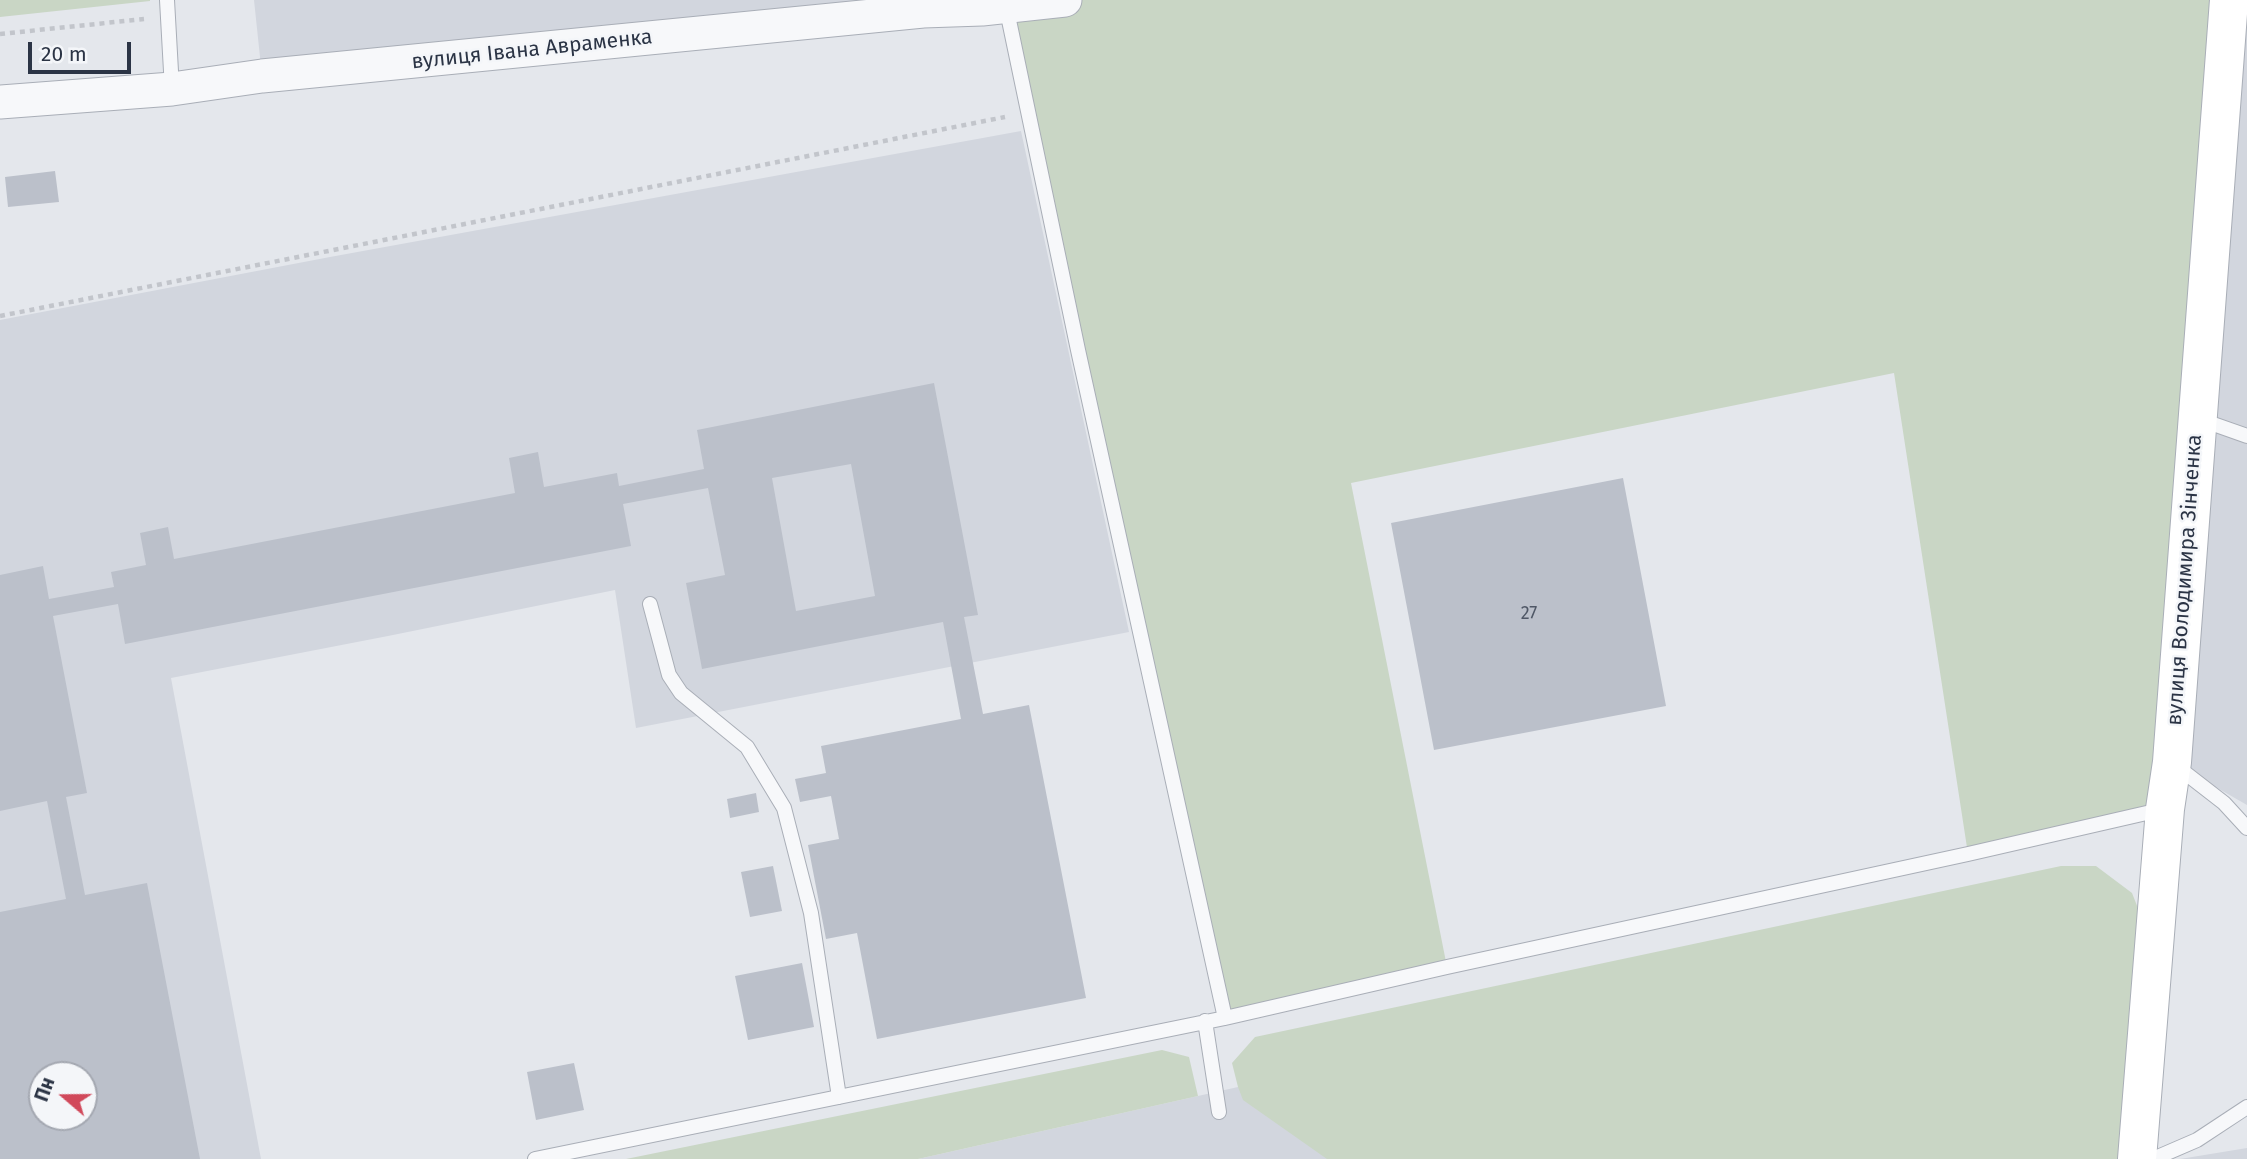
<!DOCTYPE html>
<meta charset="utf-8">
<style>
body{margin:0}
#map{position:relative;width:2247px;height:1159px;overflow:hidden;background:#e4e7ec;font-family:"Fira Sans",sans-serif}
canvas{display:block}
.north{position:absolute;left:28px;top:1061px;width:70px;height:70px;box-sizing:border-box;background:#f4f6f9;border:2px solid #a4a8b1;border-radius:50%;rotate:290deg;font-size:19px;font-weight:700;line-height:28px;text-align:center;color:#2b3445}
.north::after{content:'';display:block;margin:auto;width:24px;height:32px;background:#d1495b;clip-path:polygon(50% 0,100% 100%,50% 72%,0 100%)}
.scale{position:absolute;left:28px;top:42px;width:103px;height:32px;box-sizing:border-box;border:4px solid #2b3445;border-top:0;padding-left:9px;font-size:21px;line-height:24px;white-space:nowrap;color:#2b3445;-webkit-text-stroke:5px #f4f6f9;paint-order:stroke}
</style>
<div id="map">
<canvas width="2247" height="1159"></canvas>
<div class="north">Пн</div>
<div class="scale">20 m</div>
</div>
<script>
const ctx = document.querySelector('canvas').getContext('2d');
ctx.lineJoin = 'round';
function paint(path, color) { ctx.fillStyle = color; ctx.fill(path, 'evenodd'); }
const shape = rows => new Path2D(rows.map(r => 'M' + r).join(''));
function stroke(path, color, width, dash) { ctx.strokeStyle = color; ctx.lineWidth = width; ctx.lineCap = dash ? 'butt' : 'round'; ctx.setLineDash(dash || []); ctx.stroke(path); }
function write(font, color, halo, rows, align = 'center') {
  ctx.font = font + ' "Fira Sans",sans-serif'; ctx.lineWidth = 5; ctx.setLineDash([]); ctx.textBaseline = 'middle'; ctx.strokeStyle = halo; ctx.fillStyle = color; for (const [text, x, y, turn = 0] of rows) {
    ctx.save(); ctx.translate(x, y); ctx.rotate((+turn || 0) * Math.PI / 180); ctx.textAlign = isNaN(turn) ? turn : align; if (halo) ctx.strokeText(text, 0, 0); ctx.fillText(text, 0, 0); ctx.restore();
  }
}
paint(shape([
 [254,0,1065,0,262,76],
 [2247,0,2247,805,2172,762],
 [1021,131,1129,632,636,728,615,590,388,636,171,678,261,1159,0,1159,0,320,330,257],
 [42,1075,84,1075,84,1117,42,1117],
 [1238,1087,1773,1159,918,1159],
 [2247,1148,2247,1159,2180,1159]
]), '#d2d6de');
paint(shape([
 [0,0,150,0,150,1,0,17],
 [1065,0,2229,0,2165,809,1968,854,1894,373,1351,483,1447,967,1225,1018,1006,6],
 [2061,866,2096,866,2132,893,2143,921,2120,1159,1327,1159,1243,1100,1238,1087,1232,1063,1255,1037],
 [1162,1050,1189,1057,1198,1096,918,1159,626,1159]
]), '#c9d6c5');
paint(shape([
 [55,171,59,202,8,207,5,177],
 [934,383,978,615,964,617,983,714,1029,705,1086,998,877,1039,857,933,826,939,808,845,839,839,831,796,800,802,795,779,826,773,821,746,961,719,943,622,702,669,686,583,725,575,708,488,623,504,631,546,125,644,118,604,53,616,87,793,66,797,85,895,147,883,200,1159,0,1159,0,912,66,899,47,801,0,811,0,575,43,566,49,599,114,587,111,572,146,565,140,533,168,527,174,559,515,493,509,458,538,452,544,487,617,473,619,486,704,469,697,430],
 [851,464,875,596,796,611,772,478],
 [42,1075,84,1075,84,1117,42,1117],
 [1623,478,1666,706,1434,750,1391,523],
 [756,793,759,812,730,818,727,799],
 [773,866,782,911,750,917,741,872],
 [802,963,814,1027,748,1040,735,976],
 [574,1063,584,1110,536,1120,527,1072]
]), '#bbc0ca');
const service = shape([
 [167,0,172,89],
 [1006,6,1078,350,1225,1018],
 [2199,419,2247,436],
 [650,604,669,675,681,693,747,747,784,808,811,913,839,1097],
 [2175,765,2224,803,2247,828],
 [1205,1021,1219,1112],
 [535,1159,1225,1018,1447,967,1968,854,2164,809],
 [2153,1159,2197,1140,2247,1107]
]);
const tertiary = shape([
 [0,102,172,89,262,76,923,11,982,9,1065,0]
]);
const secondary = shape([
 [2137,1159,2165,809,2172,762,2229,0]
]);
stroke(service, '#a9aeb7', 16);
stroke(tertiary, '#a9aeb7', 35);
stroke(secondary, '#a9aeb7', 40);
stroke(shape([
 [0,34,144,19],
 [0,316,1005,117]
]), '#c2c5cb', 4.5, [5, 5]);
stroke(service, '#f7f8fa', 14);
stroke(tertiary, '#f7f8fa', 33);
stroke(secondary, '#fff', 38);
write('18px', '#4f5766', null, [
 ["27",1529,614]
]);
write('21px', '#2b3445', '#f4f6f9', [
 ["вулиця Івана Авраменка",532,50,-6],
 ["вулиця Володимира Зінченка",2185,580,-86]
]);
</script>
